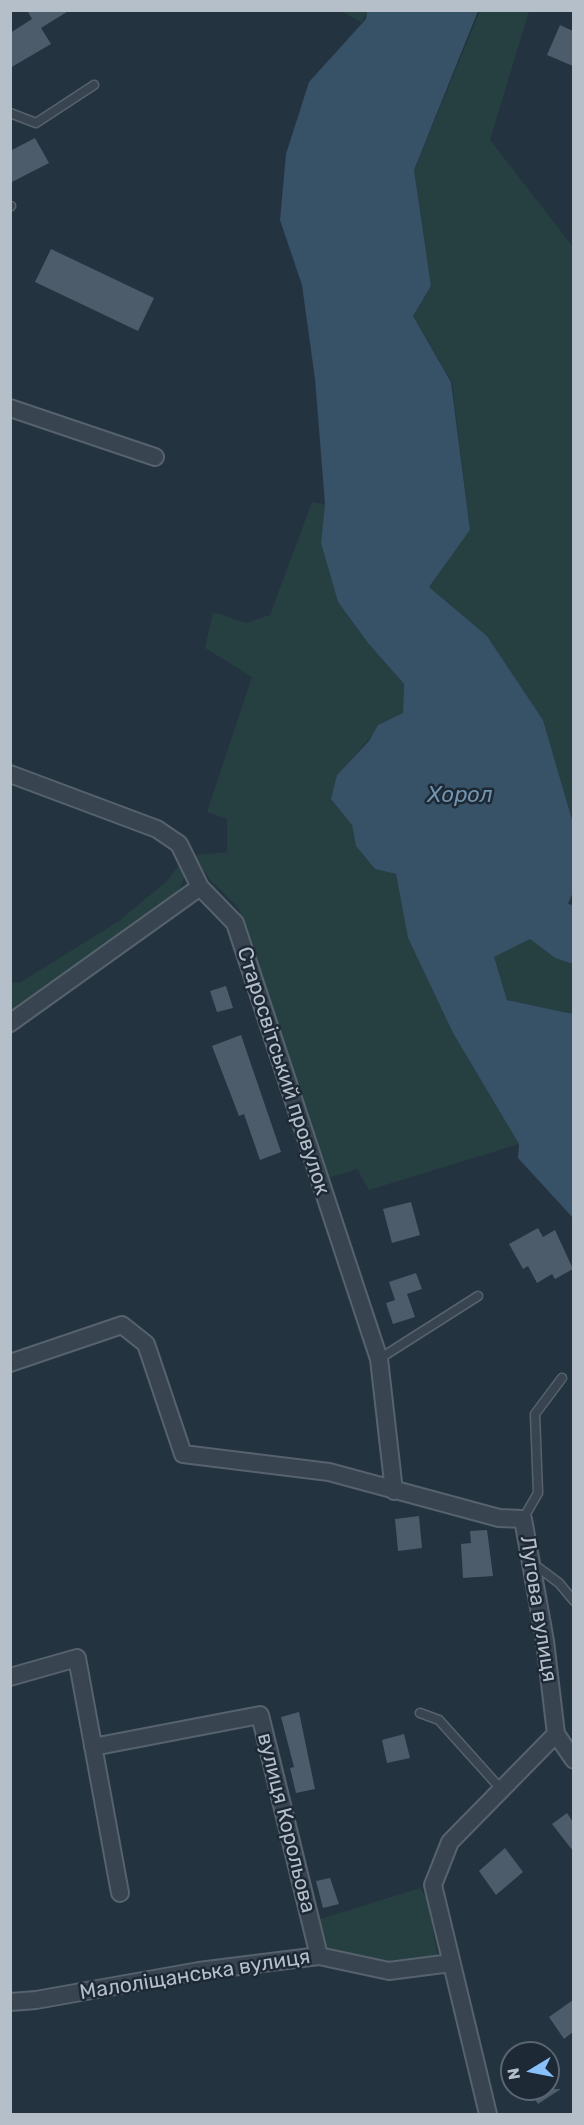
<!DOCTYPE html>
<meta charset="utf-8">
<style>
body{margin:0}
#map{position:relative;width:584px;height:2125px;overflow:hidden;background:#243340;font-family:Rubik,sans-serif}
canvas{display:block}
.frame{position:absolute;inset:0;border:12px solid #b4bfca;pointer-events:none}
.north{position:absolute;left:500px;top:2041px;width:60px;height:60px;box-sizing:border-box;background:#1d2935;border:2px solid #596571;border-radius:50%;rotate:260deg;font-size:16px;font-weight:700;line-height:24px;text-align:center;color:#b4bfca}
.north::after{content:'';display:block;margin:auto;width:21px;height:27px;background:#89c1fb;clip-path:polygon(50% 0,100% 100%,50% 72%,0 100%)}
</style>
<div id="map">
<canvas width="584" height="2125"></canvas>
<div class="frame"></div>
<div class="north">N</div>
</div>
<script>
const ctx = document.querySelector('canvas').getContext('2d');
ctx.lineJoin = 'round';
function paint(path, color) { ctx.fillStyle = color; ctx.fill(path, 'evenodd'); }
const shape = rows => new Path2D(rows.map(r => 'M' + r).join(''));
function stroke(path, color, width, dash) { ctx.strokeStyle = color; ctx.lineWidth = width; ctx.lineCap = dash ? 'butt' : 'round'; ctx.setLineDash(dash || []); ctx.stroke(path); }
function write(font, color, halo, rows, align = 'center') {
  ctx.font = font + ' Rubik,sans-serif'; ctx.lineWidth = 5; ctx.setLineDash([]); ctx.textBaseline = 'middle'; ctx.strokeStyle = halo; ctx.fillStyle = color; for (const [text, x, y, turn = 0] of rows) {
    ctx.save(); ctx.translate(x, y); ctx.rotate((+turn || 0) * Math.PI / 180); ctx.textAlign = isNaN(turn) ? turn : align; if (halo) ctx.strokeText(text, 0, 0); ctx.fillText(text, 0, 0); ctx.restore();
  }
}
paint(shape([
 [342,11,367,11,362,23],
 [480,11,529,11,490,140,573,247,573,823,543,720,487,636,429,587,470,530,452,382,413,316,431,286,414,170],
 [312,502,325,504,321,543,338,602,368,643,404,684,403,713,378,725,372,736,337,775,332,799,352,825,356,846,375,869,396,874,408,938,453,1033,519,1144,369,1190,357,1169,328,1178,238,907,210,880,197,861,190,864,179,890,11,1011,11,982,19,983,119,921,167,881,186,856,227,852,227,819,207,812,252,677,205,648,213,612,246,623,270,615],
 [530,939,555,958,573,964,573,1014,507,1000,493,957],
 [420,1888,428,1900,439,1964,389,1971,319,1956,311,1922]
]), '#264041');
paint(shape([
 [367,11,478,11,414,170,431,286,413,316,451,382,470,530,429,587,487,636,543,720,573,823,573,892,568,904,573,905,573,964,555,958,530,939,494,957,507,1000,573,1014,573,1218,518,1158,519,1144,453,1033,408,938,396,874,375,869,356,846,352,825,331,799,337,775,369,741,378,725,403,713,404,684,368,643,338,602,321,543,325,504,315,379,302,285,280,220,286,154,309,82,366,19]
]), '#375167');
paint(shape([
 [27,10,70,10,41,28,51,44,10,68,10,33,32,19],
 [560,25,573,31,573,66,547,55],
 [35,138,49,163,10,183,10,151],
 [51,249,154,298,138,331,35,282],
 [226,986,233,1008,217,1012,210,991],
 [241,1035,281,1152,260,1160,244,1114,239,1116,212,1046],
 [411,1202,420,1235,392,1243,383,1209],
 [538,1228,543,1237,555,1230,573,1269,555,1279,552,1274,537,1283,528,1266,523,1269,509,1244],
 [416,1273,422,1289,407,1294,415,1317,393,1324,386,1303,395,1300,389,1282],
 [419,1516,422,1548,398,1551,395,1519],
 [487,1530,493,1576,463,1578,461,1544,471,1543,470,1531],
 [299,1712,315,1789,296,1793,290,1768,294,1767,281,1717],
 [404,1734,410,1758,387,1763,382,1740],
 [567,1813,573,1822,573,1851,552,1824],
 [505,1848,523,1872,496,1895,479,1871],
 [330,1878,339,1904,323,1908,316,1881],
 [573,2000,573,2032,564,2039,549,2017],
 [528,2089,561,2089,538,2104]
]), '#4d5c6b');
const lane = shape([
 [10,113,36,123,94,85],
 [10,206,11,206],
 [379,1359,478,1296],
 [523,1519,538,1493,535,1414,562,1378],
 [532,1563,559,1583,574,1601],
 [420,1713,439,1720,501,1789]
]);
const street = shape([
 [10,408,155,457],
 [10,774,157,829,179,844,200,887,235,923,379,1359,394,1491],
 [10,1023,200,887],
 [10,1363,122,1325,146,1344,183,1454,329,1472,499,1518,523,1519,545,1641,556,1734,574,1760],
 [10,1677,77,1658,120,1893],
 [93,1747,260,1715,319,1956],
 [10,2002,36,2000,199,1971,319,1956,389,1971,451,1963],
 [488,2114,433,1885,450,1842,556,1734]
]);
stroke(lane, '#56626d', 11);
stroke(street, '#56626d', 20);
stroke(lane, '#38444f', 8);
stroke(street, '#38444f', 16);
write('21px', '#b4bfca', '#1d2935', [
 ["Старосвітський провулок",283,1071,72],
 ["Лугова вулиця",538,1609,81],
 ["вулиця Корольова",286,1823,76],
 ["Малоліщанська вулиця",195,1975,-9]
]);
write('italic 22px', '#7394ae', '#1d2935', [
 ["Хорол",460,796]
]);
</script>
